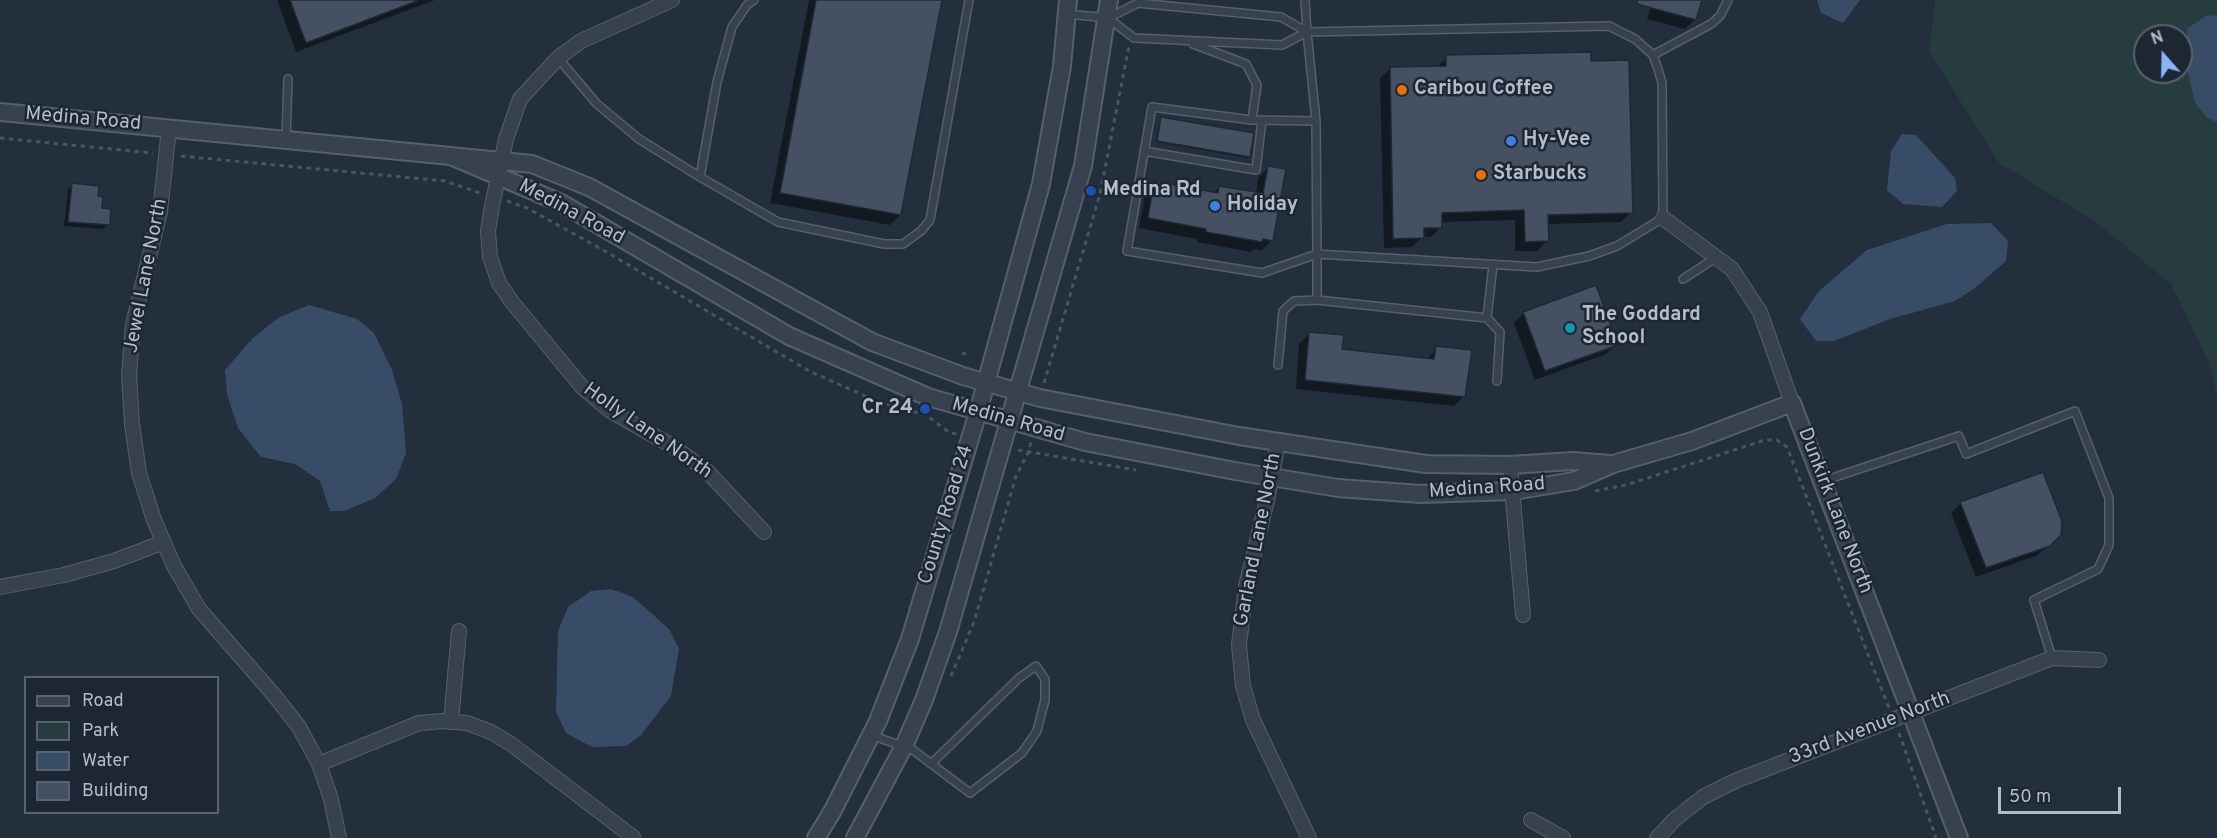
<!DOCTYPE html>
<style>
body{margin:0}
#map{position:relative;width:2217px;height:838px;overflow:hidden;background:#242f3e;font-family:Overpass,sans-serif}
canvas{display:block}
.legend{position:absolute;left:24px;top:676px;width:195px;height:138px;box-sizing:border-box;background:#1d2633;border:2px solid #59626f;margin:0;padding:8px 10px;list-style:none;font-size:18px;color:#b4bcc9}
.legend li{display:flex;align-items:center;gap:12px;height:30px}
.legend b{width:30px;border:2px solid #59626f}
.north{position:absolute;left:2133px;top:24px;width:60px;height:60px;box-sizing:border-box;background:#1d2633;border:2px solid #59626f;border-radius:50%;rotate:340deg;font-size:16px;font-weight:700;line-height:24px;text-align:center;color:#b4bcc9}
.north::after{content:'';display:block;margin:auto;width:21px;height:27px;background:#8ab4f8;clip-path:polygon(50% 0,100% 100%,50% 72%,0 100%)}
.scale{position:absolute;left:1998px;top:787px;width:123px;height:27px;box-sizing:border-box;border:3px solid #b4bcc9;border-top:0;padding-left:8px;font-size:18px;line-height:21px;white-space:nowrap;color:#b4bcc9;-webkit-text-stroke:4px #1d2633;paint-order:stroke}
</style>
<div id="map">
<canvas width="2217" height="838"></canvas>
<ul class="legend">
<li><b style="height:8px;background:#38414e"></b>Road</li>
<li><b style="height:16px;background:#263c3f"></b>Park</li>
<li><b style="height:16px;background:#394c67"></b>Water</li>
<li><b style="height:16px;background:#455162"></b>Building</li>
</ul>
<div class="north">N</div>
<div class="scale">50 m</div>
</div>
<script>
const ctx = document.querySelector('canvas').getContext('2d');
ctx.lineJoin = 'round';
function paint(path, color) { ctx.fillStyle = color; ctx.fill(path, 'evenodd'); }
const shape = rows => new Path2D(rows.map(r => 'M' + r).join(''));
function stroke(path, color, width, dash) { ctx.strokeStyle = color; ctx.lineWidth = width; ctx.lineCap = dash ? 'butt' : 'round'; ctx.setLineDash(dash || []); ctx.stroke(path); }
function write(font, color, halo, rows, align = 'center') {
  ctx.font = font + ' Overpass,sans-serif'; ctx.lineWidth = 5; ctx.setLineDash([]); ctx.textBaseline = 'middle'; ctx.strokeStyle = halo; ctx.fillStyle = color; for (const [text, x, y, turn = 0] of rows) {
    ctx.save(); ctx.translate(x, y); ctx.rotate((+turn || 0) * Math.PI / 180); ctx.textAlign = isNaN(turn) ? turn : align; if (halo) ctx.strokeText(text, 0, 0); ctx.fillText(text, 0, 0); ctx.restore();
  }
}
paint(shape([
 [1935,0,2217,0,2217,395,2209,362,2171,284,2096,222,1999,163,1929,51],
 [2145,36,2181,36,2181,72,2145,72]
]), '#263c3f');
paint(shape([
 [1817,0,1860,0,1843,23,1821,13],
 [2207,15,2217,16,2217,122,2207,118,2195,103,2188,73,2187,29],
 [1902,134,1916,135,1955,178,1957,191,1942,207,1903,204,1887,190,1891,151],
 [1991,223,2008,241,2006,261,1975,288,1955,301,1890,319,1834,341,1816,341,1800,319,1819,291,1867,250,1947,224],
 [309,305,357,319,374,333,392,370,402,404,406,453,396,479,375,498,344,511,330,511,320,481,295,464,261,457,238,428,227,394,225,370,253,338,278,318],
 [611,589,633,597,669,629,679,649,671,696,641,735,626,746,592,747,566,733,556,712,558,631,568,607,591,591]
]), '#394c67');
paint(shape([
 [277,0,435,0,296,52],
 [809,0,940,0,900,215,890,225,770,203],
 [1636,0,1700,0,1695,19,1685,29,1647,19,1651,6],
 [1447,57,1590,62,1631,212,1621,222,1547,224,1547,241,1537,251,1515,251,1515,220,1441,222,1441,227,1431,237,1422,237,1412,247,1384,248,1380,78,1390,69,1436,68],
 [1161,119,1249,156,1247,158,1156,142],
 [1268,168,1272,240,1262,250,1254,249,1251,252,1197,242,1197,239,1139,228,1145,193,1155,183,1213,193,1219,187,1256,194,1258,178],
 [73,185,97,198,108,225,103,229,64,226,68,189],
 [1524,313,1616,344,1606,354,1535,380,1514,323],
 [1309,334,1341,350,1427,359,1437,348,1464,396,1454,406,1296,389,1299,344],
 [1961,503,2059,534,2038,555,1976,577,1951,513]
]), '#0007');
const building = shape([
 [290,0,417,0,417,1,306,43,290,0],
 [816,0,942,0,901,215,780,193,816,0],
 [1637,0,1702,0,1696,20,1637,4,1637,0],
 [1591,52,1591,61,1629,60,1633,213,1548,215,1549,241,1525,242,1524,210,1442,213,1442,228,1424,228,1424,238,1393,239,1390,67,1446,66,1446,55,1591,52],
 [1161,117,1254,133,1250,157,1157,141,1161,117],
 [1268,166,1286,169,1273,241,1263,239,1262,242,1206,232,1206,229,1148,218,1154,181,1218,193,1219,186,1263,193,1268,166],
 [72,183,99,186,98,196,103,197,102,208,111,209,110,225,68,222,72,183],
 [1596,285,1618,345,1545,371,1523,312,1596,285],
 [1309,332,1344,335,1342,349,1434,359,1436,346,1472,350,1465,397,1305,380,1309,332],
 [2043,472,2062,521,2061,535,2050,546,1986,568,1960,502,2043,472]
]);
paint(building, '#455162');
stroke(building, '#1f2835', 1.5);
const service = shape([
 [1067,14,1108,18,1138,3,1281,17,1307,32],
 [1108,18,1134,38,1282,45,1307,32,1609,26,1635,39,1653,55,1658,69,1662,83,1663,218,1617,246,1589,256,1537,267,1317,254,1316,121,1307,32,1305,0],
 [1193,44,1246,64,1257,85,1252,120],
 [1653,55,1711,24,1720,16,1728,0],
 [558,58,597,104,639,139,700,177,717,82,732,27,747,5,754,0],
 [286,138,288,79],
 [1144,151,1256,170,1262,120],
 [700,177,778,222,884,244,903,244,921,231,930,220,969,0],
 [1683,279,1717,257],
 [1317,300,1487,318,1493,265],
 [1487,318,1500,332,1497,381],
 [1278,365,1283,311,1294,301,1317,300,1317,254,1262,273,1127,251,1152,107,1252,120,1316,121],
 [1823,481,1959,436,1966,454,2075,411,2109,498,2109,545,2098,569,2034,600,2052,658],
 [871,735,913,750,970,793,1022,753,1037,731,1045,700,1045,679,1036,666,1019,678,931,764]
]);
const minor = shape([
 [672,0,581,41,558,58,520,99,506,139,492,206,488,231,490,257,499,283,512,302,582,387,609,410,672,446,706,470,764,532],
 [169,128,160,212,133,324,129,375,132,424,139,473,154,520,174,566,199,609,274,695,299,727,319,764,331,799,339,838],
 [1663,218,1732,269,1760,312,1792,403],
 [1278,443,1267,500,1246,586,1239,645,1243,686,1253,720,1309,838],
 [1510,465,1523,615],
 [0,587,64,575,114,561,164,542],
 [451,722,459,631],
 [319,764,419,723,443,721,467,723,491,732,511,744,633,837],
 [1531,820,1563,838],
 [1657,838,1675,819,1703,797,1735,781,2052,658,2099,660]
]);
const tertiary = shape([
 [0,112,532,164,589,187,872,342,963,376,1040,398,1239,436,1426,464,1510,465,1573,461,1610,464],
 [453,157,561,203,789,336,928,397,1085,442,1235,471,1338,488,1421,494,1513,491,1574,481,1613,464,1692,441,1792,403,1959,838],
 [816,838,832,812,878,721,910,639,978,412,1041,184,1062,66,1068,0],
 [855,838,904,746,924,700,948,632,1083,166,1109,0]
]);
stroke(service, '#565f6c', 10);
stroke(minor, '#565f6c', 16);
stroke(tertiary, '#565f6c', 20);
stroke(shape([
 [0,138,153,153],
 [181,156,445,181,480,193],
 [507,201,527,208,603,250,811,372,879,402,926,415,950,433,957,434],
 [962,354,966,353],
 [1044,383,1100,194,1129,46],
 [1018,450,1136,470],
 [1595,491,1626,485,1765,440,1777,440,1787,447,1889,708],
 [951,676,974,622,1016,476,1028,453,1031,442],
 [1899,733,1936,838]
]), '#44595c', 3, [4.5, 4.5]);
stroke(service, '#38414e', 7);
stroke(minor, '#38414e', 14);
stroke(tertiary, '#38414e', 16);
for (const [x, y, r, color] of [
 [1402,90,6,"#e8710a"],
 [1511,141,6,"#3f7fe0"],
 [1481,175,6,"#e8710a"],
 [1091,191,6,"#1a4fb4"],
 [1215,206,6,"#3f7fe0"],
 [1570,328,6,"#0f9aa8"],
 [925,409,6,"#1a4fb4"]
]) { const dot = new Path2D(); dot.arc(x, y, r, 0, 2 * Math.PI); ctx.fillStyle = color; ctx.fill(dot); stroke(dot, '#1d2633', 2); }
write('bold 20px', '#b4bcc9', '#1d2633', [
 ["Caribou Coffee",1414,90],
 ["Hy-Vee",1523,141],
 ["Starbucks",1493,175],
 ["Medina Rd",1103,191],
 ["Holiday",1227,206],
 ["The Goddard",1582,316],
 ["School",1582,339],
 ["Cr 24",913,409,"right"]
], 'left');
write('20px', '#b4bcc9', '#1d2633', [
 ["Medina Road",83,120,5],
 ["Medina Road",571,213,28],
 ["Jewel Lane North",147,276,-79],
 ["Medina Road",1008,421,16],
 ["Holly Lane North",647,432,35],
 ["Medina Road",1487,489,-4],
 ["Dunkirk Lane North",1834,511,69],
 ["County Road 24",947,515,-73],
 ["Garland Lane North",1259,540,-79],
 ["33rd Avenue North",1870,729,-21]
]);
</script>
